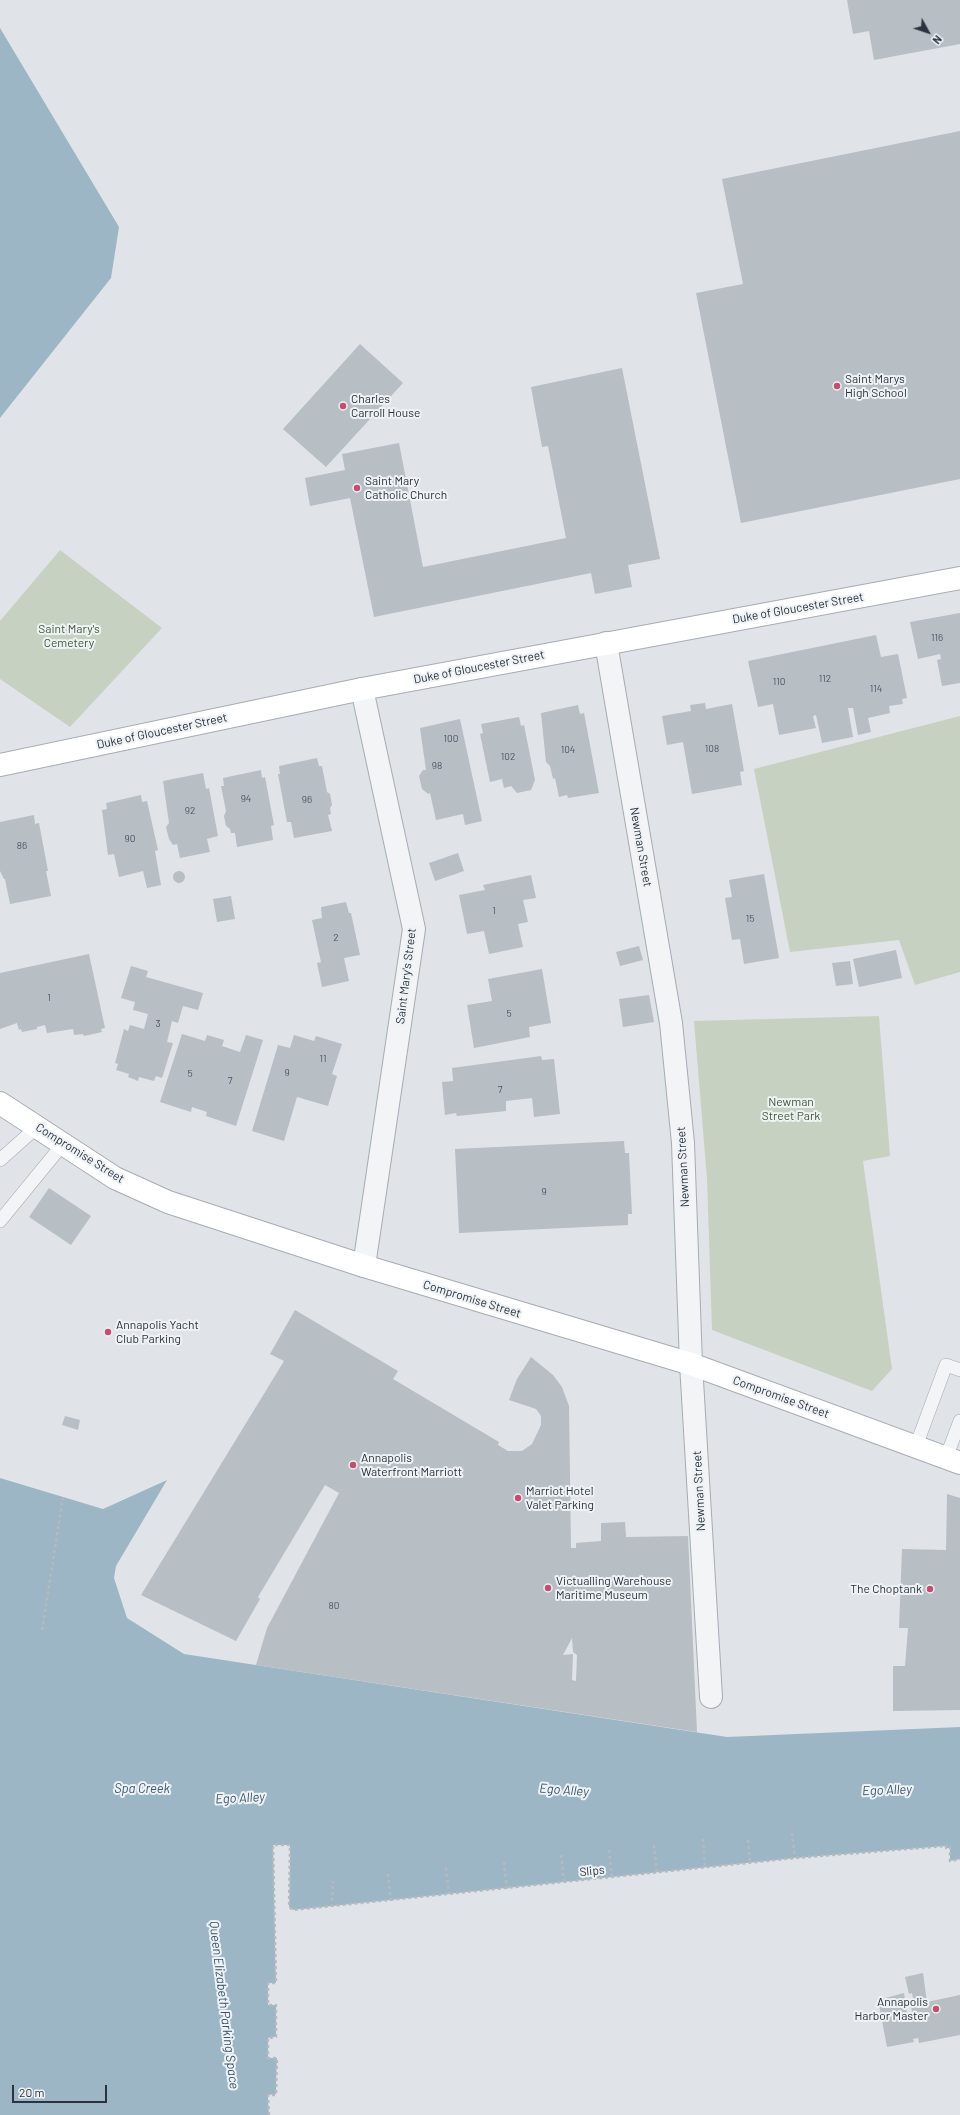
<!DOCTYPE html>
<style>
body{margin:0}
#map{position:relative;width:960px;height:2115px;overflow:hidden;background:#e0e4e8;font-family:Barlow,sans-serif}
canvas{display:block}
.north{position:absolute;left:908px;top:12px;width:40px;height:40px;-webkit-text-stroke:3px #eff2f5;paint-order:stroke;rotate:130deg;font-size:11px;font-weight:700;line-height:16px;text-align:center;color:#2a343e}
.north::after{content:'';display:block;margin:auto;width:14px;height:18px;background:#2a343e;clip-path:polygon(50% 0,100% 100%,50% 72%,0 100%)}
.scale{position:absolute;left:12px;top:2085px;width:95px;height:18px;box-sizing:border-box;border:2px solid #2a343e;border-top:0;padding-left:5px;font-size:12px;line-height:14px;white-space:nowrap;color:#2a343e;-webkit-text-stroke:3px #eff2f5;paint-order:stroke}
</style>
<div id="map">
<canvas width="960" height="2115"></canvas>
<div class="north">N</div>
<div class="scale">20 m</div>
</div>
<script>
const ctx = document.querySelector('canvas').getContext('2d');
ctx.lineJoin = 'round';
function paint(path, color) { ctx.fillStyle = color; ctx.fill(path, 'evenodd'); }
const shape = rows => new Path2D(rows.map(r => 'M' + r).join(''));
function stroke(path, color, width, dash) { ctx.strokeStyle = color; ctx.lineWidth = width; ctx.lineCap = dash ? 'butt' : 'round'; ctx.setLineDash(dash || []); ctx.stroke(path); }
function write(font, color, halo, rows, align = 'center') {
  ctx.font = font + ' Barlow,sans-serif'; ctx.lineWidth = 4; ctx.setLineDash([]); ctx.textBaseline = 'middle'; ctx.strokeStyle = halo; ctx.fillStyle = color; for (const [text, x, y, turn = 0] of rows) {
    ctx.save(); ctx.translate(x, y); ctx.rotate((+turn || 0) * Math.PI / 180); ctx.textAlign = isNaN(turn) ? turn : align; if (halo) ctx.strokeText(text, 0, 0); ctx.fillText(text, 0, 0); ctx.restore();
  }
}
paint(shape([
 [60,550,162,628,70,727,0,679,0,621],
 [960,716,960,972,915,985,899,940,790,952,754,769],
 [879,1016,890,1156,863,1161,892,1369,872,1391,712,1330,707,1179,694,1021]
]), '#c7d1c2');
paint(shape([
 [0,28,119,227,111,278,0,418],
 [0,1478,103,1509,167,1480,116,1566,114,1578,127,1618,184,1654,727,1737,960,1727,960,1859,950,1861,950,1848,946,1848,945,1846,795,1858,293,1910,289,1907,290,1845,274,1845,276,1983,268,1983,268,2004,276,2005,276,2037,268,2038,268,2058,277,2058,276,2095,268,2095,269,2115,0,2115]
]), '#9db6c5');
paint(shape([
 [273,1845,290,1845,289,1907,293,1910,332,1907,332,1909,293,1912,287,1908,288,1847,275,1847,278,1983,270,1985,270,2003,278,2004,278,2037,270,2040,270,2056,279,2057,278,2095,270,2097,271,2115,269,2115,268,2095,276,2094,277,2058,268,2058,268,2038,276,2037,276,2005,268,2005,268,1983,276,1983]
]), '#e0e4e8');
paint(shape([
 [847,0,960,0,960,44,874,60,869,31,853,34],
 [960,131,960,479,741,523,696,293,743,284,722,179],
 [360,344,403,383,326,467,283,429],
 [622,368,660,559,628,565,632,587,595,594,591,573,374,617,350,498,310,506,305,478,345,470,342,454,399,443,423,567,566,538,548,446,542,447,531,387],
 [960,613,960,683,942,686,937,660,941,659,940,654,918,659,910,622],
 [876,635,881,657,898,654,907,698,902,699,903,704,889,706,890,713,868,718,871,732,858,735,853,708,848,708,853,737,822,743,816,715,813,716,816,728,779,735,773,704,758,707,748,661],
 [705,703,706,709,732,704,744,771,740,772,742,785,692,794,683,742,667,745,662,716,691,711,690,705],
 [578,705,580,714,584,713,599,793,568,798,567,795,559,797,555,778,553,779,550,766,546,762,541,713],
 [519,717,521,726,524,725,535,780,531,790,517,793,511,786,504,788,502,779,490,782,480,734,483,733,481,724],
 [460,719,482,821,465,825,463,814,436,820,430,793,428,794,422,789,419,776,423,770,426,770,420,728],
 [317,758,319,766,322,766,327,792,330,794,332,805,330,808,331,814,328,815,332,831,294,838,291,822,287,822,278,774,280,774,279,766],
 [261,770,262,778,265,777,274,825,271,826,273,840,237,847,235,833,231,833,230,829,226,826,224,816,226,811,221,786,224,786,223,778],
 [203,773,206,789,209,788,218,836,207,839,210,852,180,858,177,844,173,845,169,839,166,827,169,823,163,781],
 [141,795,142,802,147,801,158,850,155,851,161,885,147,888,143,871,119,877,114,854,108,855,102,810,107,809,106,803],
 [34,815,35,824,39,823,48,871,46,871,51,896,10,904,5,879,4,879,0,871,0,822],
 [458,853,464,871,435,881,429,863],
 '173 877a6 6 0 1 1 12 0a6 6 0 1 1-12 0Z',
 [764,874,779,958,744,964,740,939,732,940,725,898,732,897,729,880],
 [531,875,536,898,523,900,528,922,518,924,523,947,489,954,484,931,467,934,459,895,485,890,483,885],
 [231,896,235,919,217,922,213,899],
 [346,902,349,913,351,913,360,955,344,958,349,981,322,987,317,963,321,962,312,920,322,918,321,907],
 [639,946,643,960,620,966,616,952],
 [896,950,902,978,859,987,853,959],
 [89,954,105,1028,101,1029,102,1032,84,1036,83,1034,74,1035,73,1029,47,1033,45,1025,37,1027,37,1029,22,1032,21,1029,19,1030,17,1023,0,1029,0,973],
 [850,961,853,984,836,986,832,963],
 [131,966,148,971,146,977,203,993,198,1010,183,1006,178,1023,172,1021,167,1042,173,1043,162,1078,156,1076,154,1081,139,1077,138,1081,128,1077,129,1074,116,1070,118,1064,115,1063,124,1029,128,1031,130,1025,144,1029,148,1014,133,1010,135,1002,121,998],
 [542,969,551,1023,529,1027,530,1037,474,1048,467,1005,492,1001,488,979],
 [649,995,654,1022,623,1027,619,999],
 [182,1034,205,1041,207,1035,224,1040,222,1046,240,1052,246,1035,263,1040,236,1126,206,1116,207,1112,192,1107,191,1112,160,1102],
 [294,1035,314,1041,316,1036,342,1044,332,1074,337,1076,328,1106,297,1097,284,1141,252,1131,278,1045,290,1048],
 [541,1056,542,1060,554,1059,560,1114,534,1117,532,1098,506,1101,506,1111,457,1116,456,1113,445,1115,442,1082,453,1081,452,1068],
 [624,1141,625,1153,629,1153,632,1214,628,1214,628,1225,459,1233,455,1149],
 [49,1188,91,1216,71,1245,29,1217],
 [295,1310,398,1371,393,1379,499,1442,498,1445,508,1451,522,1451,532,1444,541,1425,541,1416,536,1409,509,1400,517,1379,531,1357,553,1375,562,1387,569,1406,571,1548,576,1548,576,1543,601,1541,601,1523,625,1522,626,1537,688,1536,697,1732,256,1665,267,1628,339,1493,325,1485,258,1597,260,1599,236,1641,141,1595,284,1361,270,1354],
 [572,1638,573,1652,577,1655,576,1681,572,1680,573,1654,563,1655],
 [65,1416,80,1420,78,1430,62,1425],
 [947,1494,960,1498,960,1710,893,1711,893,1666,905,1666,908,1628,899,1628,902,1549,946,1550],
 [923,1973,927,2002,960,1995,960,2035,919,2043,918,2038,913,2039,914,2042,887,2047,878,2000,904,1993,907,2014,912,2012,911,2005,914,2004,912,1993,909,1994,905,1977]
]), '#b7bec4');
const service = shape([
 [0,1160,37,1127],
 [0,1221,63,1144],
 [916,1446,946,1365,960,1370],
 [946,1458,960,1421]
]);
const minor = shape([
 [606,643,671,1023,683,1143,691,1364,711,1697],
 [362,689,414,929,364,1266]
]);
const secondary = shape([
 [0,765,362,689,960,578],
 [0,1103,115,1178,168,1202,364,1266,691,1364,960,1463]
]);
stroke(service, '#a6acb2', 14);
stroke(minor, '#a6acb2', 24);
stroke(secondary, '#a6acb2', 24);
stroke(shape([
 [42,1630,63,1498],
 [792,1833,795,1858],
 [703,1839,705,1868],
 [748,1840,750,1863],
 [654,1845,657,1873],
 [609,1850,612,1877],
 [561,1855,564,1883],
 [504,1862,507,1889],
 [446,1868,449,1894],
 [388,1874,391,1901],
 [332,1907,333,1881],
 [269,2115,268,2095,276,2095,277,2058,268,2058,268,2038,276,2037,276,2005,268,2005,268,1983,276,1983,273,1845,290,1845,289,1907,293,1910,795,1858,946,1846,946,1848,950,1847,950,1861,960,1859]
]), '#b6babf', 2.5, [3, 3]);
stroke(service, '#f2f4f6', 13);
stroke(minor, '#f2f4f6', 22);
stroke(secondary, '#fff', 22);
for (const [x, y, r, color] of [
 [837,386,4,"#c34e6e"],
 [343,406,4,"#c34e6e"],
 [357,488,4,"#c34e6e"],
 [108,1332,4,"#c34e6e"],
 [353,1465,4,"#c34e6e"],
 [518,1498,4,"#c34e6e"],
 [548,1588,4,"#c34e6e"],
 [930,1589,4,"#c34e6e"],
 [936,2009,4,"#c34e6e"]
]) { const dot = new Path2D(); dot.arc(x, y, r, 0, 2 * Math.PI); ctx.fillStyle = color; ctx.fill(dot); stroke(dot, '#eff2f5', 1.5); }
write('10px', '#4d5660', null, [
 ["116",937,638],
 ["112",825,679],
 ["110",779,682],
 ["114",876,689],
 ["100",451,739],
 ["108",712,749],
 ["104",568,750],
 ["102",508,757],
 ["98",437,766],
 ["94",246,799],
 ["96",307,800],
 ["92",190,811],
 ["90",130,839],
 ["86",22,846],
 ["1",494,911],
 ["15",750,919],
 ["2",336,938],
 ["1",49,998],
 ["5",509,1014],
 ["3",158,1024],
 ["11",323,1059],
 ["9",287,1073],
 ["5",190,1074],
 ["7",230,1081],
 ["7",500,1090],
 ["9",544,1192],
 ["80",334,1606]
]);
write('12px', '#2a343e', '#eff2f5', [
 ["Saint Marys",845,379],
 ["High School",845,393],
 ["Charles",351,399],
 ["Carroll House",351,413],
 ["Saint Mary",365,481],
 ["Catholic Church",365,495],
 ["Annapolis Yacht",116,1325],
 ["Club Parking",116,1339],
 ["Annapolis",361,1458],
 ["Waterfront Marriott",361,1472],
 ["Marriot Hotel",526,1491],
 ["Valet Parking",526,1505],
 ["Victualling Warehouse",556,1581],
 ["Maritime Museum",556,1595],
 ["The Choptank",922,1589,"right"],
 ["Annapolis",928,2002,"right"],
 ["Harbor Master",928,2016,"right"]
], 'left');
write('12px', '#2a343e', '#eff2f5', [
 ["Duke of Gloucester Street",798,608,-10],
 ["Duke of Gloucester Street",479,667,-11],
 ["Duke of Gloucester Street",162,731,-12],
 ["Newman Street",641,847,80],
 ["Saint Mary's Street",406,976,-83],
 ["Compromise Street",80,1153,32],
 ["Newman Street",683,1167,-93],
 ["Compromise Street",472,1299,17],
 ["Compromise Street",781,1397,20],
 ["Newman Street",699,1491,-93],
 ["Slips",592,1871,-6]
]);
write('12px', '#425838', '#eff2f5', [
 ["Saint Mary's",69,629],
 ["Cemetery",69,643],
 ["Newman",791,1102],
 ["Street Park",791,1116]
]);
write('italic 13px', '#37576e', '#eff2f5', [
 ["Spa Creek",142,1789],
 ["Ego Alley",564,1790,4],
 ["Ego Alley",887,1790,-2],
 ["Ego Alley",240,1798,-3],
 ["Queen Elizabeth Parking Space",224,2005,83]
]);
</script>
